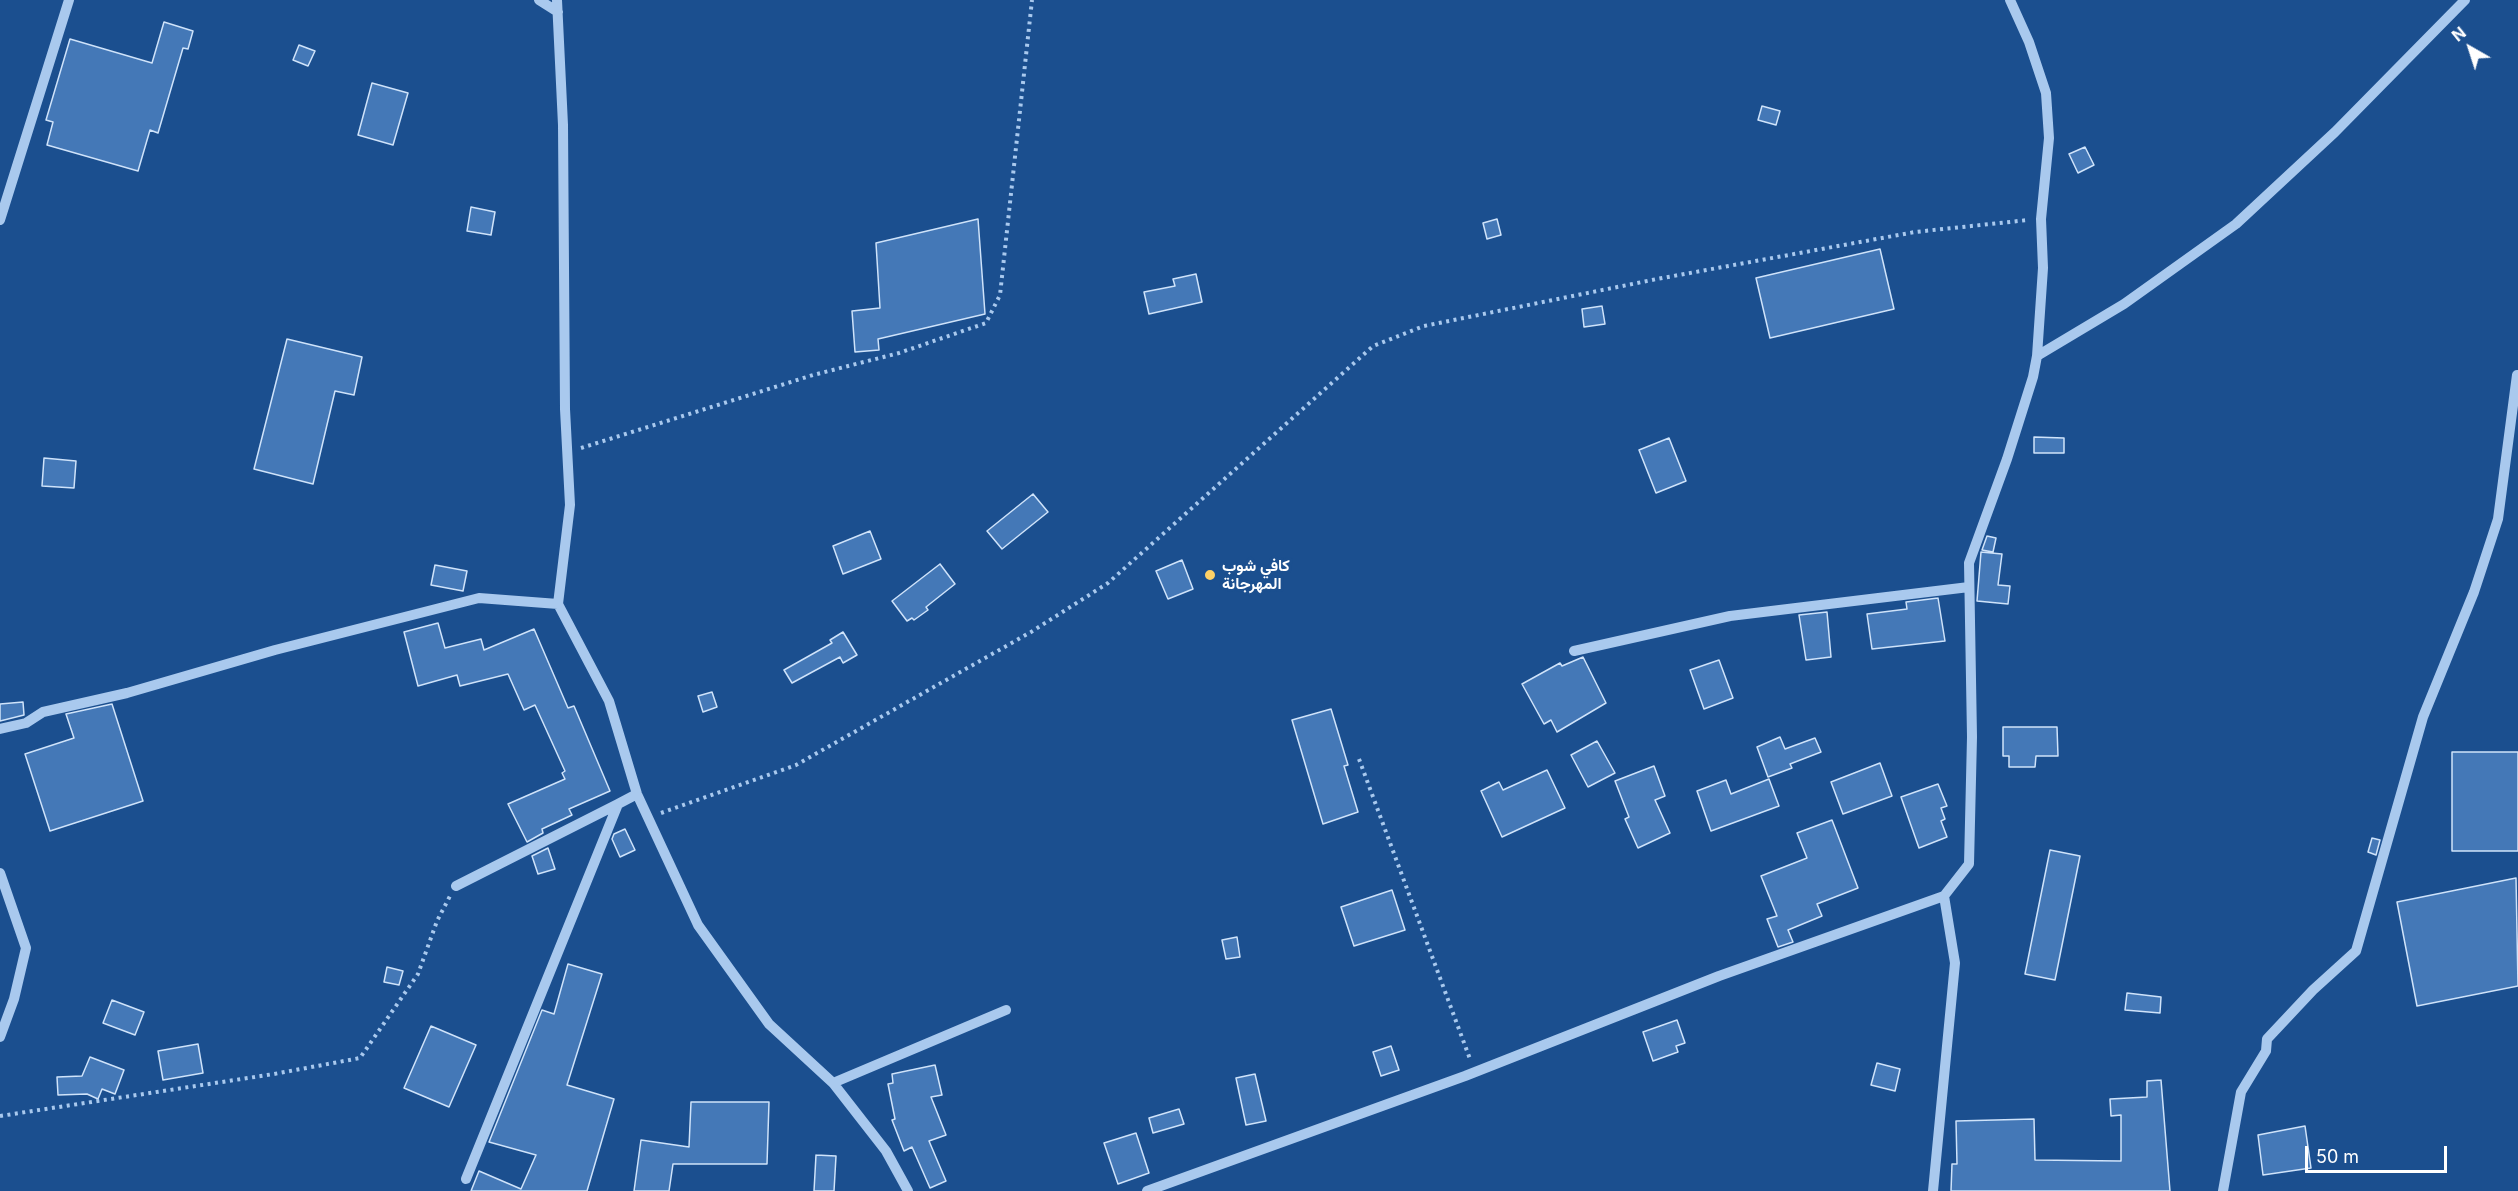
<!DOCTYPE html>
<meta charset="utf-8">
<style>
body{margin:0}
#map{position:relative;width:2518px;height:1191px;overflow:hidden;background:#1b4f8f;font-family:Inter,sans-serif}
canvas{display:block}
.north{position:absolute;left:2440px;top:18px;width:60px;height:60px;-webkit-text-stroke:4px #1b4f8f;paint-order:stroke;rotate:321deg;font-size:16px;font-weight:700;line-height:24px;text-align:center;color:#fff}
.north::after{content:'';display:block;margin:auto;width:21px;height:27px;background:#fff;clip-path:polygon(50% 0,100% 100%,50% 72%,0 100%)}
.scale{position:absolute;left:2305px;top:1146px;width:142px;height:27px;box-sizing:border-box;border:3px solid #fff;border-top:0;padding-left:8px;font-size:18px;line-height:21px;white-space:nowrap;color:#fff;-webkit-text-stroke:4px #1b4f8f;paint-order:stroke}
</style>
<div id="map">
<canvas width="2518" height="1191"></canvas>
<div class="north">N</div>
<div class="scale">50 m</div>
</div>
<script>
const ctx = document.querySelector('canvas').getContext('2d');
ctx.lineJoin = 'round';
function paint(path, color) { ctx.fillStyle = color; ctx.fill(path, 'evenodd'); }
const shape = rows => new Path2D(rows.map(r => 'M' + r).join(''));
function stroke(path, color, width, dash) { ctx.strokeStyle = color; ctx.lineWidth = width; ctx.lineCap = dash ? 'butt' : 'round'; ctx.setLineDash(dash || []); ctx.stroke(path); }
function write(font, color, halo, rows, align = 'center') {
  ctx.font = font + ' Inter,Vazirmatn,sans-serif'; ctx.lineWidth = 6; ctx.setLineDash([]); ctx.textBaseline = 'middle'; ctx.strokeStyle = halo; ctx.fillStyle = color; for (const [text, x, y, turn = 0] of rows) {
    ctx.save(); ctx.translate(x, y); ctx.rotate((+turn || 0) * Math.PI / 180); ctx.textAlign = isNaN(turn) ? turn : align; if (halo) ctx.strokeText(text, 0, 0); ctx.fillText(text, 0, 0); ctx.restore();
  }
}
const building = shape([
 [164,22,193,31,188,49,183,48,158,133,150,130,138,171,47,145,53,122,46,120,70,39,152,63,164,22],
 [299,45,315,51,308,66,293,60,299,45],
 [372,83,408,93,393,145,358,135,372,83],
 [1762,106,1780,111,1776,125,1758,120,1762,106],
 [2085,147,2094,165,2078,173,2069,154,2085,147],
 [471,207,495,212,491,235,467,231,471,207],
 [978,219,985,314,878,339,879,350,855,352,852,311,880,308,876,243,978,219],
 [1497,219,1501,235,1487,239,1483,223,1497,219],
 [1880,249,1894,309,1770,338,1756,278,1880,249],
 [1196,274,1202,302,1149,314,1144,292,1175,286,1173,279,1196,274],
 [1602,306,1605,324,1584,327,1582,309,1602,306],
 [287,339,362,357,354,395,335,391,313,484,254,469,287,339],
 [2034,437,2064,438,2064,453,2034,453,2034,437],
 [1669,438,1686,481,1656,493,1639,450,1669,438],
 [44,458,76,461,74,488,42,486,44,458],
 [1033,494,1048,512,1002,549,987,531,1033,494],
 [870,531,881,559,843,574,833,546,870,531],
 [1987,536,1996,538,1993,552,1982,550,1987,536],
 [1981,552,2002,554,1998,585,2010,586,2008,604,1977,601,1981,552],
 [1182,560,1193,589,1168,599,1156,571,1182,560],
 [940,564,955,584,926,607,928,610,914,620,912,618,907,621,892,601,940,564],
 [435,565,467,571,463,591,431,585,435,565],
 [1938,598,1945,641,1872,649,1867,614,1907,609,1906,602,1938,598],
 [1827,612,1831,657,1806,660,1799,615,1827,612],
 [438,623,445,648,481,639,484,650,534,629,568,708,574,706,610,791,569,809,572,815,542,829,543,833,527,842,508,804,565,779,562,773,565,771,535,705,524,710,508,674,460,686,457,675,418,686,404,632,438,623],
 [843,632,857,655,843,663,840,657,792,683,784,670,832,643,830,640,843,632],
 [1583,657,1606,703,1557,732,1551,720,1544,724,1522,684,1560,663,1562,666,1583,657],
 [1719,660,1733,698,1704,709,1690,670,1719,660],
 [712,692,717,707,703,712,698,696,712,692],
 [23,702,24,715,0,721,0,704,23,702],
 [112,704,143,801,50,831,25,754,74,738,66,714,112,704],
 [1331,709,1348,765,1344,766,1358,812,1323,824,1292,720,1331,709],
 [2003,727,2057,727,2058,756,2036,756,2035,767,2009,767,2009,756,2003,756,2003,727],
 [1780,737,1785,749,1815,738,1821,752,1790,764,1792,768,1768,777,1757,747,1780,737],
 [1597,741,1615,773,1588,787,1571,755,1597,741],
 [2452,752,2518,752,2518,851,2452,851,2452,752],
 [1880,763,1892,796,1843,814,1831,782,1880,763],
 [1654,766,1665,796,1655,800,1670,833,1638,848,1625,819,1629,817,1615,781,1654,766],
 [1547,770,1565,808,1502,837,1481,791,1499,782,1503,790,1547,770],
 [1769,779,1779,806,1711,831,1697,791,1726,780,1731,794,1769,779],
 [1938,784,1947,806,1941,808,1945,819,1941,821,1947,837,1919,848,1901,797,1938,784],
 [1832,820,1858,888,1817,904,1822,916,1788,930,1793,942,1778,947,1767,919,1777,916,1761,876,1807,858,1797,833,1832,820],
 [625,829,635,850,620,857,612,839,614,834,625,829],
 [2372,838,2380,840,2376,855,2368,852,2372,838],
 [548,848,555,869,538,874,532,856,548,848],
 [2050,850,2080,856,2055,980,2025,974,2050,850],
 [2516,878,2518,986,2417,1006,2397,902,2516,878],
 [1392,890,1405,930,1354,946,1341,907,1392,890],
 [1237,937,1240,957,1226,959,1222,940,1237,937],
 [568,964,602,974,567,1085,614,1099,587,1191,471,1191,479,1171,521,1189,536,1155,489,1142,542,1010,554,1014,568,964],
 [387,967,403,971,399,985,384,982,387,967],
 [2127,993,2161,997,2160,1013,2125,1010,2127,993],
 [112,1000,144,1012,135,1035,103,1023,112,1000],
 [1677,1020,1685,1043,1676,1046,1678,1052,1653,1061,1643,1032,1677,1020],
 [431,1026,476,1045,449,1107,404,1088,431,1026],
 [198,1044,203,1073,163,1080,158,1051,198,1044],
 [1391,1046,1399,1070,1381,1076,1373,1052,1391,1046],
 [90,1057,124,1070,115,1094,102,1089,98,1099,87,1094,58,1095,57,1077,82,1076,90,1057],
 [1877,1063,1900,1069,1895,1091,1871,1085,1877,1063],
 [935,1065,942,1095,931,1097,946,1135,929,1141,946,1181,930,1188,912,1147,904,1151,892,1120,895,1119,888,1084,893,1083,892,1074,935,1065],
 [1255,1074,1266,1121,1246,1125,1236,1078,1255,1074],
 [2161,1080,2170,1191,1951,1191,1952,1164,1957,1164,1956,1121,2034,1119,2035,1160,2121,1161,2121,1115,2111,1116,2110,1099,2147,1097,2147,1081,2161,1080],
 [691,1102,769,1102,767,1164,673,1164,669,1191,634,1191,641,1140,689,1147,691,1102],
 [1179,1109,1184,1124,1153,1133,1149,1118,1179,1109],
 [2305,1126,2311,1168,2263,1175,2258,1135,2305,1126],
 [1136,1133,1149,1173,1118,1184,1104,1143,1136,1133],
 [816,1155,836,1156,834,1191,814,1191,816,1155]
]);
paint(building, '#4478b7');
stroke(building, '#cfe3fa', 1.5);
stroke(shape([
 [581,448,813,375,899,353,986,323,1000,295,1032,0],
 [1359,759,1470,1059],
 [661,813,796,765,1031,632,1108,583,1373,346,1424,326,1657,279,1915,232,2028,220],
 [0,1116,274,1074,360,1058,418,974,437,921,450,896]
]), '#a9c9ee', 4, [3, 4.5]);
stroke(shape([
 [539,0,558,12],
 [557,0,563,125,565,409,570,505,558,604,609,701,637,794,698,925,769,1024,833,1083,886,1151,908,1191],
 [0,220,69,0],
 [2037,356,2124,304,2236,224,2335,132,2465,0],
 [1574,651,1730,616,1969,587],
 [0,729,26,723,43,712,127,693,275,650,479,598,558,604],
 [0,873,26,948,14,999,0,1037],
 [456,886,618,804],
 [833,1083,1006,1010],
 [466,1179,618,804,637,794],
 [1147,1191,1465,1076,1719,976,1944,896,1969,864,1972,737,1969,563,2007,459,2033,377,2037,356,2043,268,2041,219,2049,138,2046,93,2029,42,2010,0],
 [1933,1191,1955,963,1944,896],
 [2223,1191,2241,1092,2266,1051,2267,1039,2313,990,2356,951,2423,717,2474,592,2498,519,2517,375]
]), '#a9c9ee', 10);
for (const [x, y, r, color] of [
 [1210,575,6,"#ffd166"]
]) { const dot = new Path2D(); dot.arc(x, y, r, 0, 2 * Math.PI); ctx.fillStyle = color; ctx.fill(dot); stroke(dot, '#1b4f8f', 2); }
write('bold 16px', '#fff', '#1b4f8f', [
 ["كافي شوب",1222,566],
 ["المهرجانة",1222,584]
], 'left');
</script>
